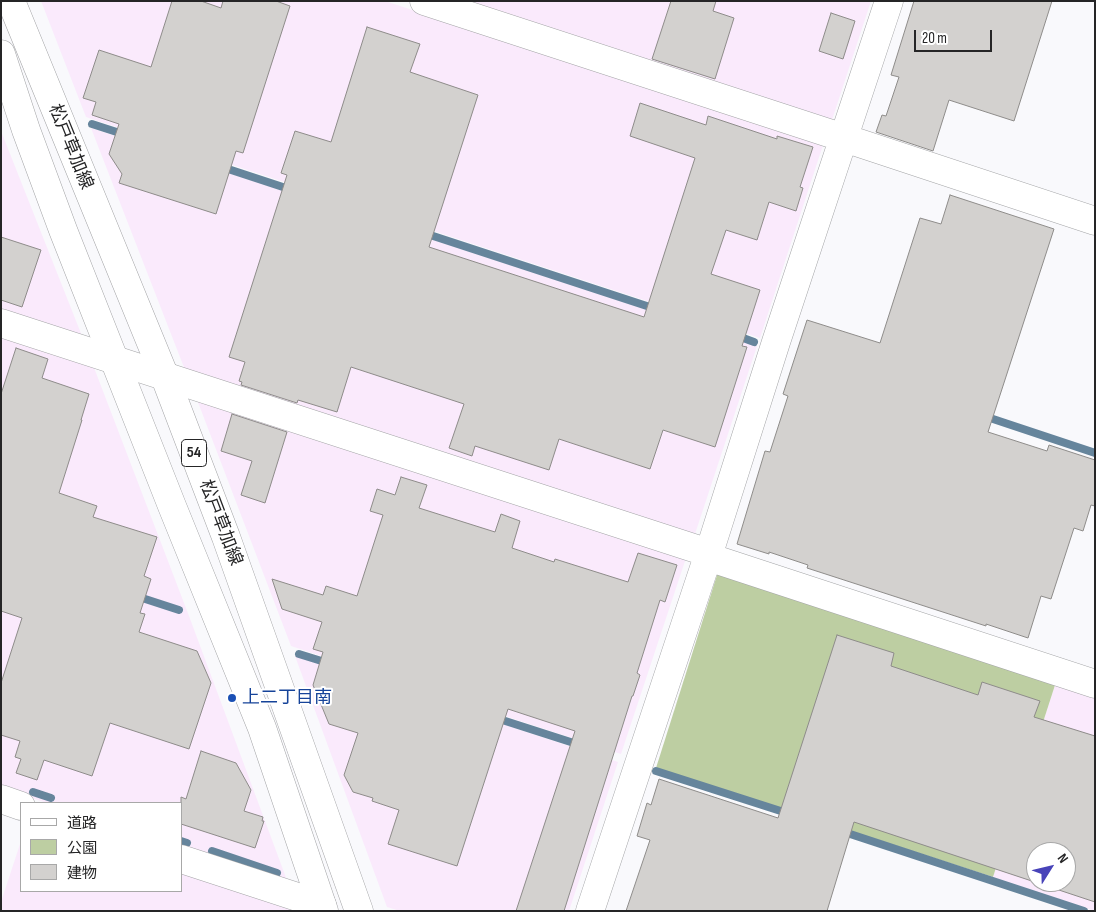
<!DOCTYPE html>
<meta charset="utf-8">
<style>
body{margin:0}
#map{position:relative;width:1096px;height:912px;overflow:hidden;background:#f9f9fc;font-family:"Sofia Sans Condensed","Noto Sans JP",sans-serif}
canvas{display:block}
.frame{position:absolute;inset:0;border:2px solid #252526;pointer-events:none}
.legend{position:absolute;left:20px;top:802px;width:162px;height:90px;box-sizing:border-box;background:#fff;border:1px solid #a8a8a8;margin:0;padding:6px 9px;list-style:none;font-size:15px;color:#252526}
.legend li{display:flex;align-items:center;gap:10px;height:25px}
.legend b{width:25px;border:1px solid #a8a8a8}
.north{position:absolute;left:1026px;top:842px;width:50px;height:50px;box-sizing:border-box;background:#fff;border:1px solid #a8a8a8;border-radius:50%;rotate:54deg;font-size:14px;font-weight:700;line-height:20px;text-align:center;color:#252526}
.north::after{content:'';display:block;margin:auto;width:18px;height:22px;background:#4843b9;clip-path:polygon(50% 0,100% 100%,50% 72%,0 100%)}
.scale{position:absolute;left:914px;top:30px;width:78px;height:22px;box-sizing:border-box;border:2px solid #252526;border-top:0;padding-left:6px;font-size:15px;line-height:18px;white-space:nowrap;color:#252526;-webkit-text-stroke:4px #fff;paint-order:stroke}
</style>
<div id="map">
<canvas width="1096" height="912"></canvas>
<div class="frame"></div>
<ul class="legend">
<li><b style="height:6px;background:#fff"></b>道路</li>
<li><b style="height:14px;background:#bdcea2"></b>公園</li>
<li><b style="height:14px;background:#d3d1cf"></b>建物</li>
</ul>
<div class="north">N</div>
<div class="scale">20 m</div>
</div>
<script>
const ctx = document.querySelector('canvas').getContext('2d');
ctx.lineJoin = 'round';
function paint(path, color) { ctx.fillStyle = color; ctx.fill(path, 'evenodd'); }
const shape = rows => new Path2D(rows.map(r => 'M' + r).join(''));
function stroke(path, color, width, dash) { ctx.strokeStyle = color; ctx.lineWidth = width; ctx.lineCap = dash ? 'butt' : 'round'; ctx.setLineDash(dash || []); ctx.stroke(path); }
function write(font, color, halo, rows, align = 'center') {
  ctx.font = font + ' "Sofia Sans Condensed","Noto Sans JP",sans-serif'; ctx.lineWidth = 4; ctx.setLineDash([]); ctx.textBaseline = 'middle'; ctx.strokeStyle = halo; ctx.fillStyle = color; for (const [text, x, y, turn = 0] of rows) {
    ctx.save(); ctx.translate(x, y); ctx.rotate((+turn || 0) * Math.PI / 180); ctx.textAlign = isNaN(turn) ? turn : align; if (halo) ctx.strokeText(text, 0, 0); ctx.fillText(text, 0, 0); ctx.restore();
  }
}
paint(shape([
 [41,1,385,1,823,145,760,338,86,117],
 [461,1,871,1,831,123],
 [91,128,757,346,694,537,185,370],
 [1,131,82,336,1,310],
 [1,335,93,365,189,616,288,883,181,848,181,803,47,803,1,788],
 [196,397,686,558,621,754,291,646],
 [295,656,618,762,569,911,400,911,387,907],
 [1056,682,1095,695,1095,911,993,877],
 [1036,852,1066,852,1066,882,1036,882],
 [21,841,21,891,181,891,181,872,297,911,1,911,1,902]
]), '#faeafc');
paint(shape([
 [718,572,1056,682,993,877,656,768]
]), '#bdcea2');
stroke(shape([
 [92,124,126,135],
 [222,167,292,190],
 [424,233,656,309],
 [735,335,754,342],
 [984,416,1095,453],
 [136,596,179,610],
 [299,654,328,663],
 [496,718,580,745],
 [656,771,790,814],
 [33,792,51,798],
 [841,831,1084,911],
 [181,841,187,843],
 [212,851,277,873]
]), '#66859c', 8);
const building = shape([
 [172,1,201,1,221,8,223,1,276,1,290,6,243,153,236,151,216,214,119,183,122,174,109,154,119,124,92,115,96,102,83,98,99,50,151,67,172,1],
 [671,1,716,1,713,11,734,18,715,79,652,59,671,1],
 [914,1,1052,1,1014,121,949,100,933,151,876,132,882,115,886,116,899,77,891,75,914,1],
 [831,13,855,21,843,59,819,51,831,13],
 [367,27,420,44,410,72,478,95,429,247,644,317,695,158,630,136,640,103,706,125,708,116,777,139,777,136,813,147,800,187,803,188,796,211,769,202,757,240,726,230,711,274,760,290,742,346,747,347,715,447,663,430,650,469,559,439,549,470,475,446,472,456,449,448,464,404,351,367,337,412,298,400,297,403,241,385,242,382,239,381,245,362,229,357,287,175,281,173,295,131,331,142,367,27],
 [950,195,1054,229,988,432,1047,451,1049,445,1095,460,1095,506,1091,505,1083,531,1074,528,1051,599,1041,596,1028,638,986,624,986,626,807,568,808,565,769,552,769,554,737,544,765,451,770,452,788,396,783,394,807,320,880,343,920,218,941,224,950,195],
 [1,237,41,250,22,307,1,300,1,237],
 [16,348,48,359,42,378,89,394,81,420,82,420,59,493,97,506,93,517,157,537,144,576,151,579,140,613,145,614,139,632,197,651,211,683,189,749,110,723,92,776,44,760,37,780,16,773,21,759,15,757,20,741,1,735,1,683,22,618,1,611,1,394,16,348],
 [232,414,287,432,265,503,241,495,252,461,221,451,232,414],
 [401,477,427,485,419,508,495,532,501,514,520,521,512,548,554,562,555,559,628,582,638,553,677,565,665,602,660,600,637,673,640,675,633,696,632,696,564,911,516,911,575,731,508,709,457,866,388,844,399,810,372,801,373,798,353,792,344,775,358,733,329,724,313,685,323,652,313,649,322,622,282,609,272,579,323,595,326,586,357,596,383,515,370,511,377,489,395,495,401,477],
 [837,635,894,653,891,666,978,695,982,682,1040,701,1034,717,1095,736,1095,902,854,822,827,911,626,911,650,840,637,836,647,803,651,805,659,779,778,818,837,635],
 [1036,852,1066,852,1066,882,1036,882,1036,852],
 [201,751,236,763,251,790,244,811,263,817,262,821,264,821,255,848,181,824,181,797,186,799,201,751]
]);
paint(building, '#d3d1cf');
stroke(building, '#8e8c8a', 1);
const street = shape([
 [424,1,844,138,1095,221],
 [1,323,709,553],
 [708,557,1095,684],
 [1,799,21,806],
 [181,859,322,905],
 [590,911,709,553,776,342,889,1]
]);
const primary = shape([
 [11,1,165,377,226,537,359,911],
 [1,54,26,130,63,230,172,506,262,728,324,911]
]);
stroke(street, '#a4a5a7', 29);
stroke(primary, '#a4a5a7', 29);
stroke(street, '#fff', 28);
stroke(primary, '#fff', 28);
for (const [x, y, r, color] of [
 [232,698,5,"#1a4fb4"]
]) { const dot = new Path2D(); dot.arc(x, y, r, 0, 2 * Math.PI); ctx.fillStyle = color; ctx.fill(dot); stroke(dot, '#fff', 2); }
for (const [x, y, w] of [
 [194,453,25]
]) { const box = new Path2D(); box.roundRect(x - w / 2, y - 13.5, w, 27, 4); ctx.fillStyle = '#fff'; ctx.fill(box); stroke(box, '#252526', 1); }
write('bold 16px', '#252526', null, [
 ["54",194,453]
]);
write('18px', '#252526', '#fff', [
 ["松戸草加線",70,147,68],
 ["松戸草加線",220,523,69]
]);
write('18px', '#164399', '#fff', [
 ["上二丁目南",242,698]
], 'left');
</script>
